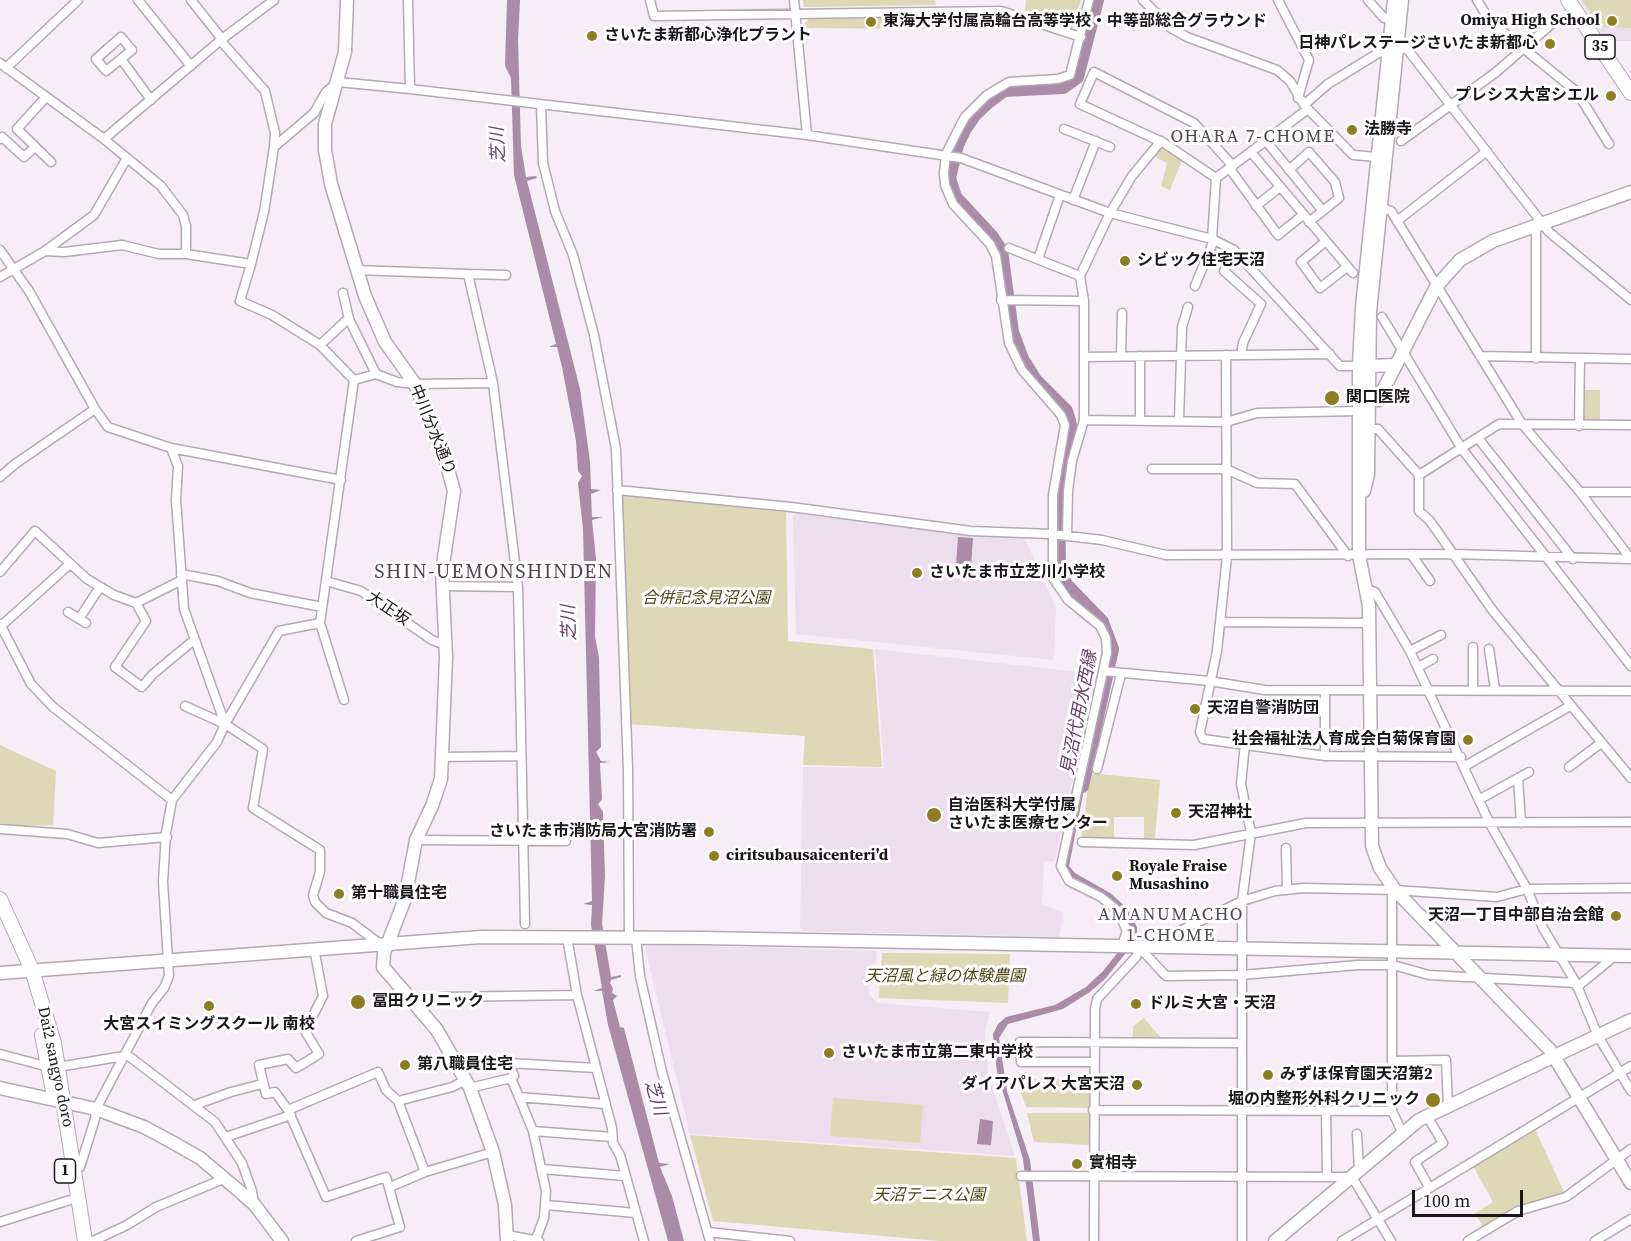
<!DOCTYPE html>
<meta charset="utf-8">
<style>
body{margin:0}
#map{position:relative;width:1631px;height:1241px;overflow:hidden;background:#f7edf6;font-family:"Source Serif 4",serif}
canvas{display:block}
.scale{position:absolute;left:1412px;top:1190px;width:111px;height:27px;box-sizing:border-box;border:3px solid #1a171a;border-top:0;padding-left:8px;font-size:18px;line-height:21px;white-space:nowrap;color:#1a171a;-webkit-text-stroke:4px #fff;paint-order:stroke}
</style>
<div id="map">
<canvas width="1631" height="1241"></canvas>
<div class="scale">100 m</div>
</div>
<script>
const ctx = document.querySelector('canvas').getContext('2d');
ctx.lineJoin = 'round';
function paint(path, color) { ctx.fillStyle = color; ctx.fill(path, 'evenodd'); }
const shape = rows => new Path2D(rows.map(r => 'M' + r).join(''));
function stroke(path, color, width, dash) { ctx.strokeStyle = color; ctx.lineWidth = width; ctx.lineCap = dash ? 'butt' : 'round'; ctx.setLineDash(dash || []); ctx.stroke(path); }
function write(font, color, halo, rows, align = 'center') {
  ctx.font = font + ' "Source Serif 4","Noto Sans JP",serif'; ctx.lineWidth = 6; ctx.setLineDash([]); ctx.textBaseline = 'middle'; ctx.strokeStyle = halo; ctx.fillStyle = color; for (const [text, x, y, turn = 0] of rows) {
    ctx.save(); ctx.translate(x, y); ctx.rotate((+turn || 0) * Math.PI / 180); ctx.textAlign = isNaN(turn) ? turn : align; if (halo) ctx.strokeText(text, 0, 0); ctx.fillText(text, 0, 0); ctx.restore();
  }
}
paint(shape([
 [1580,0,1631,0,1631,41,1607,41],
 [796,514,983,535,1024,537,1056,608,1054,660,796,634,793,516],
 [875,649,1096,674,1055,861,1044,862,1042,904,1064,913,1059,937,804,931,800,927,803,767,884,768],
 [644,944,877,951,876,963,871,965,869,994,877,1003,990,1012,985,1032,988,1074,1015,1156,690,1134]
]), '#eddeed');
paint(shape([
 [803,0,935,0,936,5,804,7],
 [1026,0,1081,0,1072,29,1025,11],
 [1582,0,1631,0,1631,28,1599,27],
 [936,17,937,29,804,28,804,24,809,19],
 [1162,144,1183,158,1170,190,1161,186,1167,163,1153,156],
 [1582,390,1600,390,1600,423,1581,423],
 [621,494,786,512,788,641,873,649,882,767,803,765,805,736,627,724],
 [0,745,56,771,53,825,21,826,0,823],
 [1090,773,1160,780,1155,838,1144,840,1144,817,1114,817,1114,839,1081,840],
 [882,953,1010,954,1008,1003,879,998],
 [1144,1018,1162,1039,1133,1038,1133,1026],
 [1016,1079,1089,1079,1089,1108,1026,1107],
 [833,1098,923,1105,920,1143,830,1136],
 [1027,1113,1090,1113,1090,1145,1034,1142],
 [1534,1127,1565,1194,1518,1207,1483,1227,1475,1213,1493,1202,1472,1164],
 [690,1135,1016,1158,1027,1241,939,1241,713,1221]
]), '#ded8b7');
paint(shape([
 [507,0,520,0,518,40,521,146,526,177,536,176,537,178,527,181,580,389,590,461,591,489,601,490,591,494,592,517,603,517,592,520,596,559,595,637,599,657,601,747,596,752,601,761,610,762,600,763,602,799,598,804,603,812,605,876,602,924,611,977,621,975,621,977,611,980,610,983,613,988,612,993,617,996,613,1000,620,1027,624,1028,659,1163,670,1164,660,1167,672,1196,684,1241,668,1241,608,1025,602,991,593,991,602,988,591,925,592,905,583,904,592,901,583,529,578,483,582,476,578,471,576,441,562,367,557,347,549,347,556,344,514,175,511,78,505,66],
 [958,537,973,538,971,566,956,565],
 [1081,778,1086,779,1069,866,1075,873,1110,893,1126,907,1137,927,1137,939,1105,979,1090,992,1063,1009,1008,1024,999,1038,1007,1091,1030,1160,1040,1241,1033,1241,1023,1159,997,1072,993,1034,998,1024,1006,1017,1055,1005,1086,987,1103,971,1131,936,1124,914,1072,879,1064,866],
 [980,1119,993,1121,991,1145,977,1144]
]), '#aa8ca9');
stroke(shape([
 [1082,786,1112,649,1102,622,1067,586,1061,577,1059,567,1058,487,1071,430,1069,421,1066,411,1035,380,1022,359,1012,332,1001,251,992,237,955,197,949,178,957,145,964,130,975,114,989,101,1004,90,1063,87,1077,77,1097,0]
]), '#aa8ca9', 14);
const street = shape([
 [138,0,191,66],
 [191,0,222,39],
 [408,0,410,89],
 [650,0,654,16,1001,11,1081,37],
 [794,0,807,135],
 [1089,0,1070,75,1058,79,1009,82,987,95,965,117,957,132,946,154,944,173,945,185,953,204,990,244,996,256,1009,343,1022,370,1061,415,1065,425,1053,495,1053,578,1068,600,1100,626,1106,638,1107,653,1061,866,1069,881,1101,897,1118,911,1127,931,1121,948],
 [1143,0,1171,28,1187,37,1277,70,1290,81,1304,105,1353,155,1378,157],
 [1278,0,1309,60,1298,98],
 [1368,0,1384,18,1392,19],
 [1477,0,1490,21,1577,92,1609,144],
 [221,41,265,91,275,133,274,147],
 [1399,48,1407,49,1549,232,1631,300],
 [121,59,106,71,96,59,121,37,132,50,121,59,151,100],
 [0,63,104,139,161,186,183,215,186,226,186,254],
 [6,68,78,0],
 [46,97,17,129,51,162],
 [541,105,543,163,555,211,573,255,594,335,616,449,628,769,629,938],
 [1304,105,1328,84,1380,52,1388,53],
 [1064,129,1110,147],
 [0,139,2,137,24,157,35,147],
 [104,139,222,39,274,0],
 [1266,141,1322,210],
 [1401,141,1495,73,1555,21,1582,20],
 [1251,152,1353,273],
 [1230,169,1278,235,1303,215],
 [1289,170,1309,152,1335,182,1339,198,1309,222],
 [1216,178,1164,143,1080,104,1094,72,1194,123,1233,166],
 [1073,200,1096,141],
 [1256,206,1280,187],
 [1382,208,1391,211,1522,424,1580,492,1631,559],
 [1397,221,1487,151],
 [1536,225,1536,358],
 [1212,239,1216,178,1308,109],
 [1326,241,1301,262,1320,288,1347,267],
 [1009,248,1080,276],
 [0,250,29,291,95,409,15,464,0,477],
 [1234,250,1224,271,1261,304,1243,343,1241,355],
 [45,251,64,252,122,245,159,254,186,254,251,264,264,212,274,147,314,113,326,92,338,82,410,89,807,135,961,158,1110,213,1212,239,1234,250,1340,366,1362,366],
 [1038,259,1060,195],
 [251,264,240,301,272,315,320,345,354,380,376,374,397,382,415,384,493,383],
 [356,270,468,274,493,383,518,587,525,924],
 [468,274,506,275],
 [0,277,45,251,94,215,127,158],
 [1195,286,1214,240],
 [343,293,349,319,376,374],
 [1001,300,1084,301],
 [1382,317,1462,449,1631,666],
 [320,345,349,318],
 [1226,355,1227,556,1217,651,1200,732,1203,739,1325,756,1461,757],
 [1121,356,1122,313],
 [1140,356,1140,421],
 [1480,356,1631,359],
 [1085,357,1330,354],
 [95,409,108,427,171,448,341,480],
 [1084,420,1226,422,1257,413,1359,411],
 [1179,421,1182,327,1188,307],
 [1579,426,1580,359],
 [1368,429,1378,429,1419,475,1419,511,1430,521,1493,611,1631,778],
 [1478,438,1573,559],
 [1152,469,1226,469,1257,483,1295,484,1348,556],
 [1419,475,1499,424,1631,425],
 [617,490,791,507,971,531,1051,534,1102,540,1166,555,1453,554,1631,559],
 [1580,492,1631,492],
 [1067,536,1068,491,1072,461,1084,420,1084,301,1080,276,1110,213,1132,176,1161,141],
 [1411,554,1430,581],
 [0,572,35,531,87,579,114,595,136,603,182,580],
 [181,574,218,581,250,593,322,607],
 [326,581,361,591,432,640,446,645],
 [442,586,518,587],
 [1366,589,1375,592,1410,651,1490,824,1527,889,1543,928,1576,983,1598,1036,1631,1091],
 [136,603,146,621,115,667,142,687,153,674,194,640],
 [68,612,86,623],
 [79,619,100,587],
 [1221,622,1369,623],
 [320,623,344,700],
 [0,624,31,684,53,707,172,800],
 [1,626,70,564],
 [1473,647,1473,689],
 [1489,649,1495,689],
 [1410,651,1441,635],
 [1418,667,1433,659],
 [1103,671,1209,681,1265,690,1631,691],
 [1325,690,1325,756],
 [185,706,225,724,263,749,253,808,320,850,320,872,313,895,315,902,326,913,352,923,380,944],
 [225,724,279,631,320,623,354,380],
 [443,757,521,756],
 [1465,766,1570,706],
 [1569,767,1601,743],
 [1097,769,1121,674],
 [1518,778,1521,823],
 [1480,799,1529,772],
 [0,829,67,834,98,843,167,837],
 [416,840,566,841],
 [1082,842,1194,845,1306,823,1631,822],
 [1286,848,1287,890],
 [1395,890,1392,895,1392,1111,1403,1134],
 [567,937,577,995,612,1128,613,1143,620,1155,644,1241],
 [636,938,640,976,662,1072,710,1241],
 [1140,948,1166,976,1242,975,1358,965,1393,965,1429,975,1576,983],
 [1159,948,1163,939,1242,901,1275,891,1304,888,1395,890,1497,897,1527,889,1631,888],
 [1577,987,1610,960,1611,955],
 [418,1006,442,997,577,995],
 [0,1054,49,1067],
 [126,1054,215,1122,242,1163,252,1191,254,1204],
 [1393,1061,1446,1060,1448,1106],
 [1093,1062,1021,1062,1020,1042,1241,1043],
 [58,1067,124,1056],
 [1361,1072,1393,1073],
 [511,1078,514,1076,509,1063,596,1068],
 [470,1088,511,1078,519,1097,533,1131,546,1191,544,1218,536,1239],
 [519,1097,605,1104],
 [398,1101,425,1172],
 [195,1105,231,1092,262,1084],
 [288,1110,275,1092,266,1094,259,1065,288,1059,296,1068,319,1054,305,1031,323,996,314,948],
 [1093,1110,1392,1111],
 [1326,1111,1327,1176],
 [1427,1116,1443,1143,1415,1162,1429,1187],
 [533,1131,612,1137],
 [1357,1134,1359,1170],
 [226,1137,291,1115],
 [542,1169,625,1176],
 [74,1170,80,1167,95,1119,96,1109,152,1003,164,988,169,976,163,882,166,833,172,800,217,742,225,724,184,609,176,500,178,466,171,448],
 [1021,1176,1352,1177,1391,1241],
 [390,1187,425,1172,493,1152],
 [546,1205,636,1213],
 [0,1222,70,1200],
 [708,1232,790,1241],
 [507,1235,539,1241],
 [93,1241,127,1225,156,1207,226,1178],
 [356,1241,400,1227,386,1177,326,1197,288,1110,378,1072,386,1090,398,1101,452,1087,466,1080],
 [1094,1241,1095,1009,1097,999,1136,957,1140,948],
 [1242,1241,1242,901,1251,833,1241,784,1245,744],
 [1342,1241,1631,1066],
 [1468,1241,1518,1211,1566,1197,1631,1149],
 [1595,1241,1631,1219]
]);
const secondary = shape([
 [347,0,345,52,325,124,325,150,331,184,365,296,385,342,415,384,446,462,454,491,442,571,446,657,441,779,432,806,416,840,405,899,384,953,383,967,437,1030,470,1088,493,1152,505,1205,507,1241],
 [1394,0,1362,307,1359,366,1359,555,1369,606,1372,846,1380,868,1395,890,1550,1050,1631,1183],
 [1369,366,1396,365],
 [1378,400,1436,287,1460,260,1493,241,1631,192],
 [1364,491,1368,474,1370,312,1402,0],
 [0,973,481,937,704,938,1631,956],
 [0,1088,96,1109,144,1127,172,1142,200,1158,238,1190,254,1204,282,1241],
 [1275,1241,1419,1120,1631,1020]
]);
const primary = shape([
 [1568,0,1631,93],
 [0,899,32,970,54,1043,85,1241],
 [42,1035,54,1096]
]);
stroke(street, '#b3aab3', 11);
stroke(secondary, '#b3aab3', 15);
stroke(primary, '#b3aab3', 16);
stroke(street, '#fff', 8);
stroke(secondary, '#fff', 12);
stroke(primary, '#fff', 14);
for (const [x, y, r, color] of [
 [1612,21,6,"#8e7d23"],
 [871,22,6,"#8e7d23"],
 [592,36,6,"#8e7d23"],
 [1550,44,6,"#8e7d23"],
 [1611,96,6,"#8e7d23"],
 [1352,130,6,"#8e7d23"],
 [1125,261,6,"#8e7d23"],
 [1332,398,8,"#8e7d23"],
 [917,573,6,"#8e7d23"],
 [1195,709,6,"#8e7d23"],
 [1468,740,6,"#8e7d23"],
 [1176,813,6,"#8e7d23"],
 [934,815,8,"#8e7d23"],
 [709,832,6,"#8e7d23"],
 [714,856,6,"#8e7d23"],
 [1117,876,6,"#8e7d23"],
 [339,894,6,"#8e7d23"],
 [1616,916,6,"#8e7d23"],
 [358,1002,8,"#8e7d23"],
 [1136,1004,6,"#8e7d23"],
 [209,1006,6,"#8e7d23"],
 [829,1053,6,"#8e7d23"],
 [405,1065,6,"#8e7d23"],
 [1268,1075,6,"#8e7d23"],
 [1137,1085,6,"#8e7d23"],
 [1433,1100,8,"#8e7d23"],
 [1077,1164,6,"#8e7d23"]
]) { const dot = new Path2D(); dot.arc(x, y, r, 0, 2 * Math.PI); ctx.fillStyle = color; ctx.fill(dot); stroke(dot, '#fff', 2); }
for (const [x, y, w] of [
 [1600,47,30],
 [65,1171,21]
]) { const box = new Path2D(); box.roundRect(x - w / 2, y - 12, w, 24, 4.5); ctx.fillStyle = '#fff'; ctx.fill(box); stroke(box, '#1a171a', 1.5); }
write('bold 15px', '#1a171a', null, [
 ["35",1600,47],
 ["1",65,1171]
]);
write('bold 16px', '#1a171a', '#fff', [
 ["Omiya High School",1600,21,"right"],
 ["東海大学付属高輪台高等学校・中等部総合グラウンド",883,22],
 ["さいたま新都心浄化プラント",604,36],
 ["日神パレステージさいたま新都心",1538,44,"right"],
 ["プレシス大宮シエル",1599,96,"right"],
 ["法勝寺",1364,130],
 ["シビック住宅天沼",1137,261],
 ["関口医院",1346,398],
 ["さいたま市立芝川小学校",929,573],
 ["天沼自警消防団",1207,709],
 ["社会福祉法人育成会白菊保育園",1456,740,"right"],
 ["自治医科大学付属",948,806],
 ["さいたま医療センター",948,824],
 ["天沼神社",1188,813],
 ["さいたま市消防局大宮消防署",697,832,"right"],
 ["ciritsubausaicenteri'd",726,856],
 ["Royale Fraise",1129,867],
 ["Musashino",1129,885],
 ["第十職員住宅",351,894],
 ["天沼一丁目中部自治会館",1604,916,"right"],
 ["冨田クリニック",372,1002],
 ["ドルミ大宮・天沼",1148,1004],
 ["大宮スイミングスクール 南校",209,1025,"center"],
 ["さいたま市立第二東中学校",841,1053],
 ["第八職員住宅",417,1065],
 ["みずほ保育園天沼第2",1280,1075],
 ["ダイアパレス 大宮天沼",1125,1085,"right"],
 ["堀の内整形外科クリニック",1420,1100,"right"],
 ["實相寺",1089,1164]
], 'left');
write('16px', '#1a171a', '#fff', [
 ["中川分水通り",432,430,68],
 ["大正坂",388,609,34],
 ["Dai2 sangyo doro",55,1067,78]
]);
write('italic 16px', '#4f4614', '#fff', [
 ["合併記念見沼公園",706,599],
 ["天沼風と緑の体験農園",945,977],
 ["天沼テニス公園",929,1196]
]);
ctx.letterSpacing = '1.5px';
write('18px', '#4f484f', '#fff', [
 ["OHARA 7-CHOME",1253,137],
 ["AMANUMACHO",1171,915],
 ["1-CHOME",1171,936]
]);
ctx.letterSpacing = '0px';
write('italic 18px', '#6d436d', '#fff', [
 ["芝川",499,145,-93],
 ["芝川",570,623,-92],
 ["見沼代用水西縁",1080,713,-79],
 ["芝川",655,1098,73]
]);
ctx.letterSpacing = '1.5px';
write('20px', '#4f484f', '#fff', [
 ["SHIN-UEMONSHINDEN",494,573]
]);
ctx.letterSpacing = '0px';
</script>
